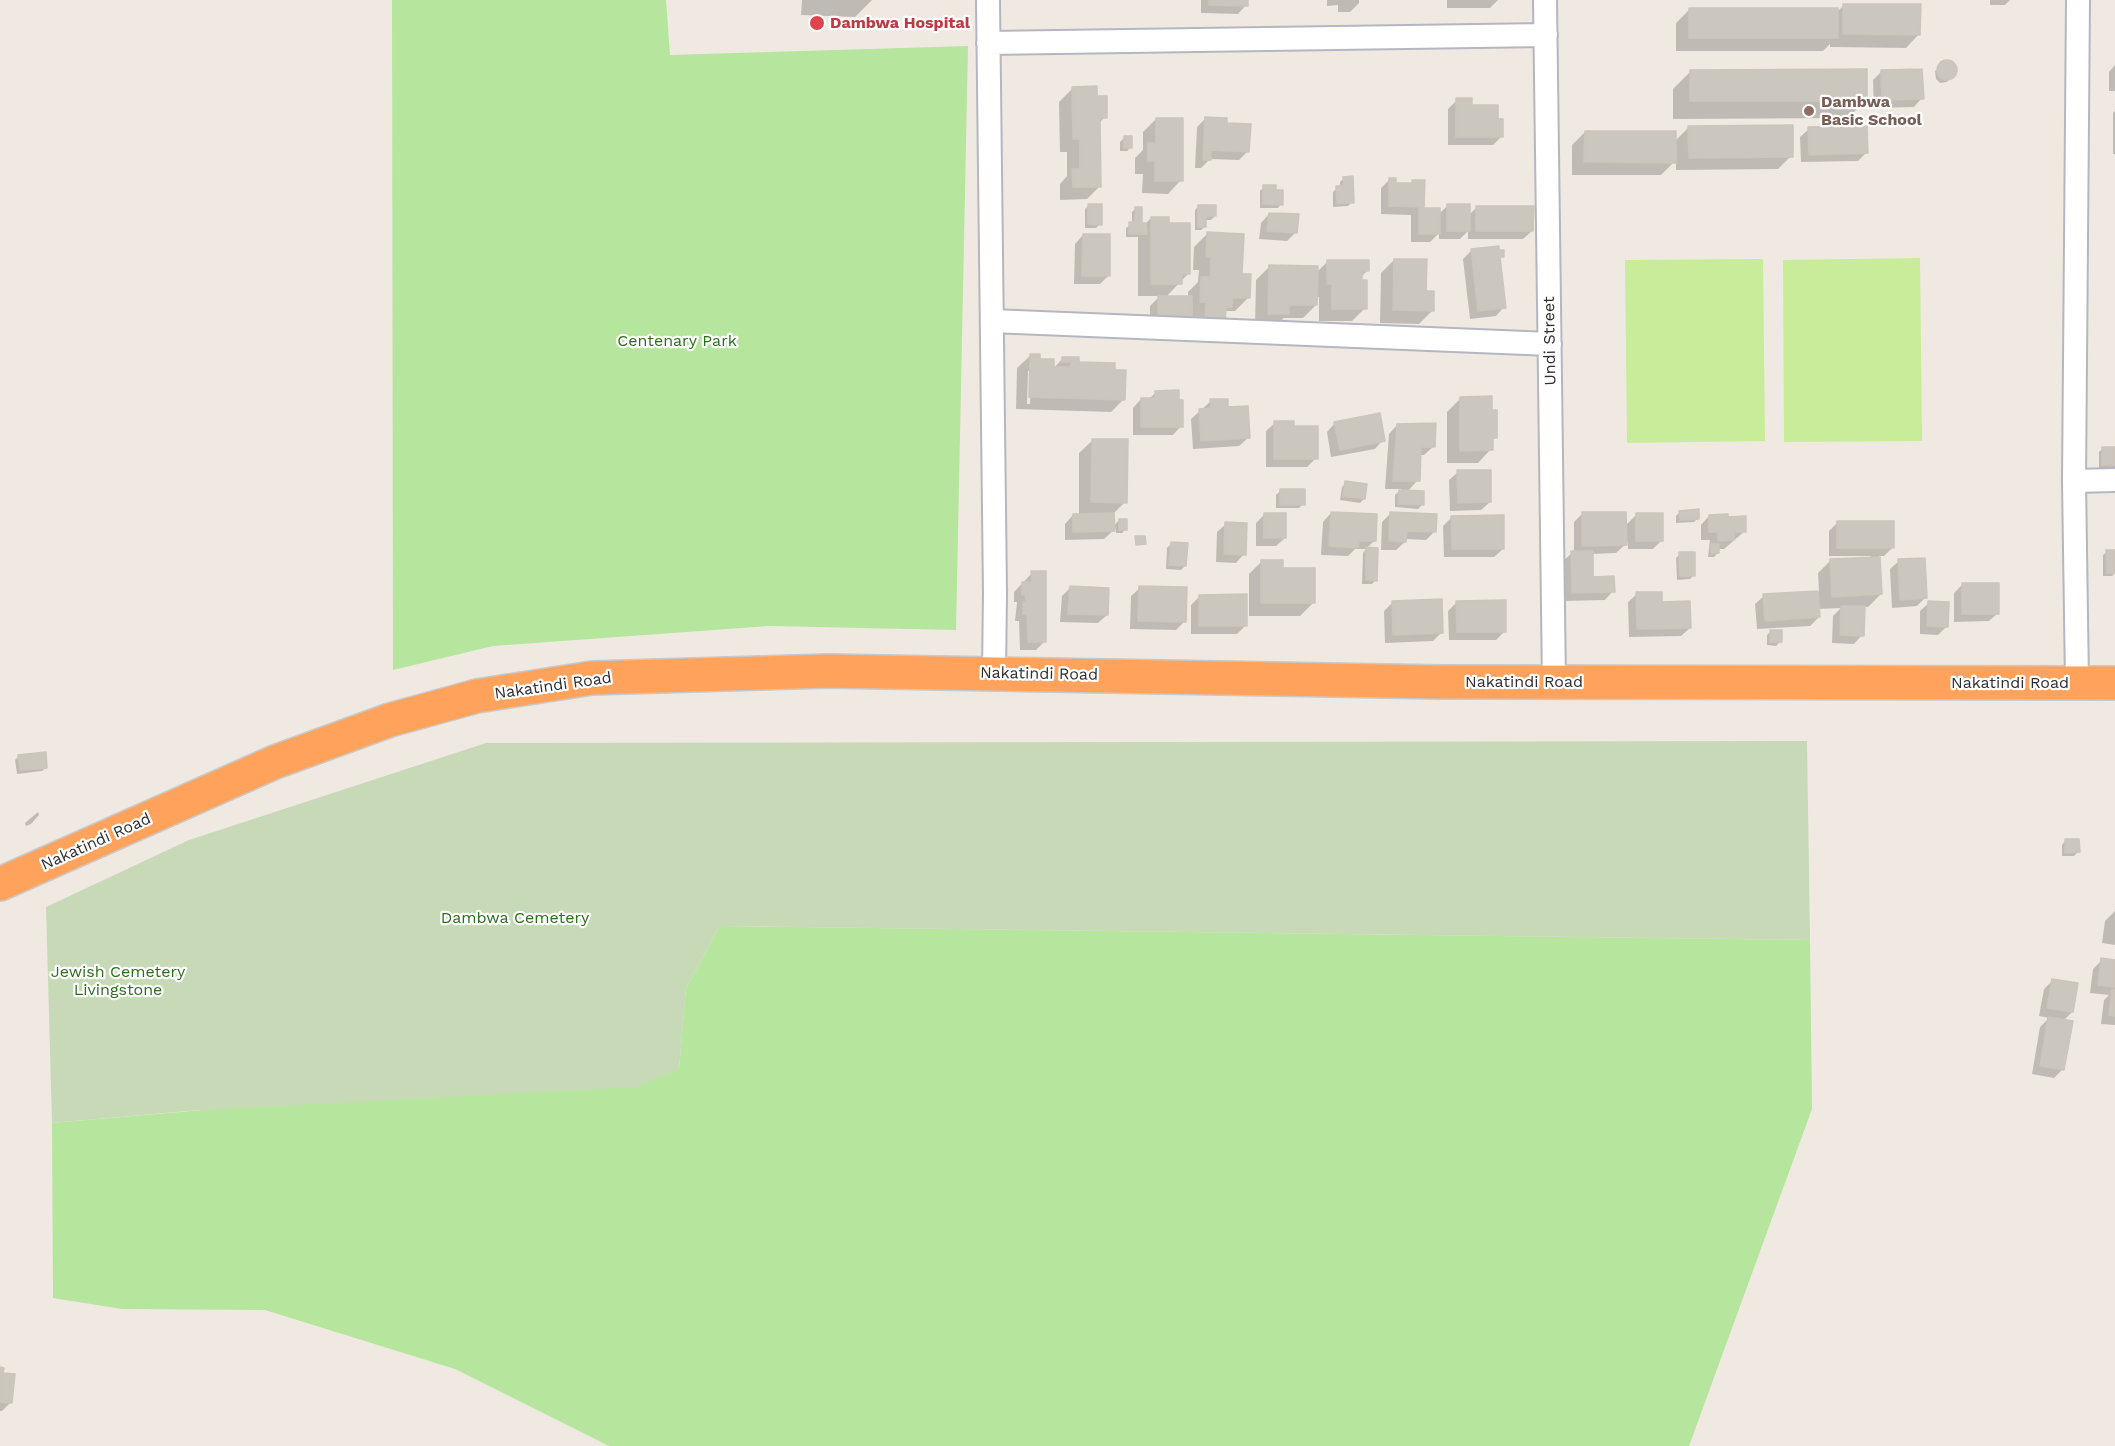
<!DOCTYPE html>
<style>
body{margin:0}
canvas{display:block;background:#efe9e1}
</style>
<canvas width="2115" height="1446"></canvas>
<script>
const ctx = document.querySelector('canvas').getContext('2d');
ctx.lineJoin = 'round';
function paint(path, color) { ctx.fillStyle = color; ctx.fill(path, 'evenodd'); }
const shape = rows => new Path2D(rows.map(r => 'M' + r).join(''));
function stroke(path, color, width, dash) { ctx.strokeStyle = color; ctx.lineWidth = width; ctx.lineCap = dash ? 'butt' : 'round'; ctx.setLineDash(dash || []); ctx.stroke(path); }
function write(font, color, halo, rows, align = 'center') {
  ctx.font = font + ' "Work Sans",sans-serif'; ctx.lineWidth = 4.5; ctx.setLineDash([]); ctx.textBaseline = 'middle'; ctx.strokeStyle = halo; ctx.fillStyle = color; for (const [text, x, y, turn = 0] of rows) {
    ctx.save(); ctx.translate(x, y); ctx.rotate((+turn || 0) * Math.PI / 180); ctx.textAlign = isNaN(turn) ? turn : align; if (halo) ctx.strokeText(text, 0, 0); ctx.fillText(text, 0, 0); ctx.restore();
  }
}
paint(shape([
 [392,0,666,0,670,55,968,46,956,630,769,626,493,646,393,670],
 [720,926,1810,940,1812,1109,1689,1446,609,1446,455,1369,265,1310,122,1309,53,1298,52,1123,679,1069,686,988]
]), '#b6e59e');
paint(shape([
 [1807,741,1810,940,720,926,686,988,679,1069,637,1087,187,1111,52,1123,46,907,189,840,486,743]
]), '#c8d9b8');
paint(shape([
 [1920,258,1922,441,1784,442,1783,260],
 [1763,259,1765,441,1627,443,1625,260]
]), '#c9ec9a');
paint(shape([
 [802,0,872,0,855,17,801,15],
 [1201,0,1246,0,1246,5,1238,14,1201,13],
 [1327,0,1359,0,1359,3,1350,12,1338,12,1338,5,1327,6],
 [1447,0,1498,0,1490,8,1447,8],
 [1990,0,2010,0,2005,5,1990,5],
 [1844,5,1919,34,1906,48,1830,47,1830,44,1823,51,1676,51,1676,23,1690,9,1836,13],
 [1944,63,1950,63,1954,66,1955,70,1947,82,1940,83,1936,79,1935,71],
 [2115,65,2115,91,2109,91,2109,72],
 [1691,71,1866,100,1848,118,1673,119,1673,89],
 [1881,72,1922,98,1914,107,1874,108,1873,80],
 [1072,89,1096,98,1105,117,1098,124,1100,186,1087,199,1060,200,1060,184,1067,176,1067,152,1060,152,1059,102],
 [1457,100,1496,120,1502,136,1493,145,1448,145,1448,109],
 [2115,111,2115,154,2113,154,2113,113],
 [1156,119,1181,180,1168,194,1142,193,1143,174,1135,174,1135,158,1143,150,1143,132],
 [1205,119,1225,124,1248,151,1239,160,1210,159,1201,168,1195,168,1197,127],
 [1689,127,1791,156,1778,169,1676,170,1676,160,1661,175,1572,175,1572,145,1585,132,1674,142],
 [1809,129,1867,152,1858,161,1801,162,1800,137],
 [1124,138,1131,147,1127,151,1120,151,1120,142],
 [1344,178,1352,202,1348,206,1333,207,1333,192,1337,188,1340,188,1340,182],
 [1390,179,1395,185,1410,185,1413,182,1423,182,1423,209,1438,215,1447,206,1469,215,1477,207,1532,231,1523,239,1468,239,1468,231,1460,239,1439,239,1439,233,1430,242,1411,242,1411,215,1381,214,1381,188],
 [1264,187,1281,204,1278,208,1260,208,1260,191],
 [1089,205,1100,224,1096,228,1085,228,1085,209],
 [1199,206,1215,216,1211,220,1205,220,1205,227,1201,230,1195,230,1195,210],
 [1136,208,1141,224,1145,224,1151,218,1168,224,1188,274,1166,297,1188,297,1188,292,1198,282,1199,270,1193,270,1194,247,1207,234,1241,275,1248,298,1235,311,1226,311,1224,313,1224,324,1150,332,1150,306,1160,296,1138,296,1138,237,1126,237,1126,228,1132,224,1132,212],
 [1269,214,1296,232,1287,241,1259,239,1261,223],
 [1083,235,1109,275,1100,284,1074,284,1075,244],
 [1471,251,1498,252,1503,256,1499,260,1504,307,1496,316,1470,319,1463,259],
 [1394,260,1432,311,1419,324,1380,323,1381,273],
 [1328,261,1367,271,1361,277,1365,308,1352,321,1319,321,1319,297,1316,297,1316,305,1303,318,1284,318,1274,327,1255,327,1256,280,1269,267,1316,273],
 [1031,355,1053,369,1063,358,1113,371,1124,399,1111,412,1016,409,1017,368],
 [1028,371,1031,371,1030,404,1027,404],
 [1156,392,1178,401,1181,426,1173,435,1133,435,1133,408,1141,399,1149,399],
 [1460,399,1491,412,1495,437,1491,441,1491,449,1478,463,1447,463,1447,412],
 [1211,401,1227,409,1248,438,1239,446,1193,449,1191,419],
 [1275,423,1292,427,1316,458,1307,467,1266,467,1266,431],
 [1335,423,1383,440,1375,449,1331,457,1327,432],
 [1397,425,1433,447,1424,455,1419,455,1418,480,1407,492,1422,505,1418,509,1395,507,1395,495,1402,489,1385,489,1389,434],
 [1093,440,1125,502,1112,515,1113,527,1119,520,1126,529,1122,533,1116,533,1116,528,1104,539,1065,540,1065,524,1073,515,1079,515,1079,453],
 [2103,448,2115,448,2115,469,2099,469,2099,452],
 [1458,472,1490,502,1481,510,1450,511,1449,480],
 [1346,483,1364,499,1360,503,1340,500,1342,487],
 [1280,491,1303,504,1299,508,1276,508,1276,495],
 [1680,512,1698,518,1694,522,1676,523,1676,516],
 [1331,513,1374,541,1366,549,1376,580,1372,584,1362,584,1363,553,1366,549,1355,549,1348,556,1321,555,1323,522],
 [1391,513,1435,531,1426,540,1405,539,1405,542,1396,550,1381,550,1382,522],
 [1583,513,1625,526,1636,515,1662,540,1653,549,1628,549,1628,542,1616,553,1591,554,1592,579,1613,591,1605,600,1564,601,1563,561,1572,553,1574,553,1574,522],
 [1265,514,1285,538,1276,546,1256,546,1256,523],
 [1709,516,1745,531,1724,549,1718,549,1718,553,1714,557,1708,557,1710,540,1701,540,1701,525],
 [1452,517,1503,549,1494,557,1444,557,1443,526],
 [1838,522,1893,547,1884,556,1879,556,1881,594,1868,607,1863,607,1862,635,1854,644,1832,643,1833,616,1841,608,1818,609,1819,617,1810,626,1757,629,1755,604,1764,596,1819,592,1818,573,1831,560,1871,559,1871,556,1829,556,1829,531],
 [1226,524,1244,554,1236,563,1216,562,1217,532],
 [1171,544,1185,566,1181,570,1166,569,1167,548],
 [2115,551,2115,573,2112,576,2103,576,2103,555,2107,552],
 [1680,554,1694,575,1690,579,1677,580,1676,558],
 [1262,561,1281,570,1314,602,1300,616,1249,616,1249,574],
 [1899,561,1925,598,1917,606,1892,608,1890,569],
 [1032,573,1045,641,1036,650,1020,650,1019,621,1015,621,1017,602,1014,602,1014,592],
 [1963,584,1998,613,1989,621,1954,622,1954,593],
 [1070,588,1107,615,1098,623,1060,622,1062,596],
 [1140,588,1185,621,1176,630,1130,629,1131,596],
 [1637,594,1661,603,1690,628,1681,636,1629,637,1628,602],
 [1200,596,1246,625,1237,634,1191,634,1191,605],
 [1393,602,1441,633,1433,641,1385,643,1384,611],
 [1457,602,1505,631,1496,640,1449,640,1448,611],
 [1929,603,1947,626,1938,635,1920,634,1920,611],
 [1771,631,1780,642,1776,646,1767,645,1767,635],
 [19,756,46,768,42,771,17,774,15,760],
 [38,812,39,815,31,824,26,826,25,823],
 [2065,841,2078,852,2074,856,2062,856,2062,845],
 [2115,911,2115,945,2102,943,2105,921],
 [2102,960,2115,962,2115,1025,2101,1024,2104,1000,2109,995,2090,993,2093,969],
 [2053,980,2072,1012,2063,1021,2063,1069,2054,1078,2032,1074,2040,1027,2049,1018,2039,1016,2044,989],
 [0,1369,11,1402,2,1411,0,1411]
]), '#0003');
const building = shape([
 [1209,0,1248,0,1248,6,1209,5,1209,0],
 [1843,4,1921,4,1920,35,1843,34,1843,4],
 [1689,8,1838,8,1838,38,1689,38,1689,8],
 '1937 70a10 10 0 1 1 20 0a10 10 0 1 1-20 0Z',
 [1867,69,1867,101,1690,101,1690,70,1867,69],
 [1922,69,1924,99,1882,100,1881,70,1922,69],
 [1097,86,1097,96,1107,96,1107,118,1100,118,1101,187,1073,187,1072,169,1080,169,1080,139,1073,139,1072,87,1097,86],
 [1456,98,1472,98,1472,105,1498,105,1498,119,1503,119,1503,137,1456,137,1456,98],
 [1205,117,1227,118,1227,123,1251,124,1249,152,1211,150,1211,160,1203,160,1205,117],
 [1156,118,1183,118,1183,181,1155,181,1155,161,1148,161,1148,143,1156,143,1156,118],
 [1793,125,1793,157,1689,158,1688,126,1793,125],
 [1867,126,1868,153,1809,155,1808,127,1867,126],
 [1585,131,1676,131,1676,163,1584,162,1585,131],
 [1124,136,1132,136,1132,148,1124,148,1124,136],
 [1353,176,1354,203,1337,203,1336,186,1344,186,1343,177,1353,176],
 [1389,178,1396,178,1396,183,1412,183,1412,180,1425,180,1424,207,1389,206,1389,178],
 [1263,185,1276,185,1276,190,1283,190,1283,205,1263,204,1263,185],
 [1088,204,1102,204,1102,225,1088,224,1088,204],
 [1447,204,1470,204,1470,231,1447,231,1447,204],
 [1198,205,1216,205,1216,216,1206,216,1206,227,1198,227,1198,205],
 [1476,206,1534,206,1533,231,1476,231,1476,206],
 [1135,207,1142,207,1142,223,1146,223,1147,234,1129,234,1129,222,1135,222,1135,207],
 [1419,208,1440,208,1440,234,1419,234,1419,208],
 [1269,213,1299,214,1297,233,1267,231,1269,213],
 [1151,217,1169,217,1169,223,1190,223,1190,274,1182,274,1182,284,1151,284,1151,217],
 [1207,232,1244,234,1242,274,1251,274,1250,298,1232,298,1232,307,1226,307,1225,325,1205,324,1206,302,1200,302,1201,277,1210,277,1211,257,1206,257,1207,232],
 [1083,234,1110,234,1110,276,1082,276,1083,234],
 [1499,246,1499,250,1504,250,1504,257,1500,257,1506,308,1478,311,1471,249,1499,246],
 [1394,259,1427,259,1426,291,1434,291,1434,311,1393,310,1394,259],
 [1327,260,1369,260,1369,271,1362,271,1362,280,1367,280,1367,309,1332,309,1332,284,1327,284,1327,260],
 [1269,265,1318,266,1317,305,1289,305,1289,314,1268,314,1269,265],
 [1158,296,1192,296,1192,323,1158,324,1158,296],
 [1030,354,1040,354,1040,359,1054,359,1054,367,1071,367,1071,362,1062,362,1062,357,1079,357,1079,362,1115,363,1115,370,1126,370,1125,400,1029,397,1030,354],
 [1179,390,1179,400,1183,400,1183,427,1141,427,1141,398,1155,398,1155,391,1179,390],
 [1492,396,1492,410,1497,410,1497,438,1493,438,1493,450,1460,451,1460,397,1492,396],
 [1210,399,1228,399,1228,407,1248,406,1250,438,1201,441,1199,409,1211,408,1210,399],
 [1380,413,1385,441,1340,450,1334,422,1380,413],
 [1274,421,1294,421,1294,426,1318,426,1318,459,1274,459,1274,421],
 [1436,423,1435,447,1421,447,1420,481,1393,481,1397,424,1436,423],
 [1092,439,1128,439,1127,503,1091,502,1092,439],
 [2102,447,2115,447,2115,465,2102,465,2102,447],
 [1457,470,1491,470,1491,502,1458,503,1457,470],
 [1345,481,1367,484,1365,499,1343,496,1345,481],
 [1280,489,1305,489,1305,505,1280,505,1280,489],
 [1399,490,1424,491,1424,505,1398,504,1399,490],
 [1699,509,1699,519,1680,520,1679,511,1699,509],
 [1331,512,1377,514,1376,541,1359,541,1358,548,1329,546,1331,512],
 [1390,512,1437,514,1436,532,1407,531,1406,542,1389,541,1390,512],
 [1582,512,1626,512,1627,545,1582,546,1582,512],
 [1114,513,1115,531,1073,532,1073,514,1114,513],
 [1264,513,1286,513,1286,538,1264,538,1264,513],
 [1636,513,1663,513,1663,541,1636,541,1636,513],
 [1728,514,1728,517,1746,516,1746,532,1734,532,1734,540,1718,541,1718,532,1709,532,1709,515,1728,514],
 [1504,515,1504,549,1452,549,1451,516,1504,515],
 [1119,519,1127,519,1127,530,1119,530,1119,519],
 [1837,521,1894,521,1894,548,1837,548,1837,521],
 [1225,522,1247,523,1246,555,1224,554,1225,522],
 [1135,536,1145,536,1146,544,1136,545,1135,536],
 [1171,542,1188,543,1186,566,1169,565,1171,542],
 [1711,544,1719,544,1719,553,1711,554,1711,544],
 [1366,547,1378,548,1377,581,1366,580,1366,547],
 [2106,550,2115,550,2115,573,2107,573,2106,550],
 [1571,551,1593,551,1593,577,1614,576,1615,592,1572,593,1571,551],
 [1679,552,1695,552,1695,576,1680,576,1679,552],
 [1880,557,1882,594,1832,597,1830,559,1880,557],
 [1925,558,1927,598,1900,600,1898,559,1925,558],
 [1261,560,1283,560,1283,568,1315,568,1315,603,1261,603,1261,560],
 [1031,571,1046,571,1046,642,1028,642,1027,614,1023,614,1023,602,1026,602,1025,594,1022,595,1022,582,1032,582,1031,571],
 [1962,583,1999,583,1999,614,1962,614,1962,583],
 [1070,586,1109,588,1108,615,1068,614,1070,586],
 [1139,586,1187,587,1186,622,1138,621,1139,586],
 [1818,591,1820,617,1765,621,1763,594,1818,591],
 [1636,592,1662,592,1662,602,1690,601,1691,628,1637,629,1636,592],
 [1247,594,1247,626,1199,626,1199,595,1247,594],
 [1442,599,1443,633,1393,635,1392,601,1442,599],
 [1506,600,1506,632,1457,632,1456,601,1506,600],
 [1928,601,1949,602,1948,627,1927,626,1928,601],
 [1841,606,1865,606,1864,636,1840,635,1841,606],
 [1770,630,1782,630,1782,642,1770,642,1770,630],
 [46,752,47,768,20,770,18,755,46,752],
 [2065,839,2079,839,2080,852,2065,853,2065,839],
 [2101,958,2115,960,2115,987,2098,985,2101,958],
 [2052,979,2078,983,2073,1012,2047,1008,2052,979],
 [2112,990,2115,990,2115,1016,2109,1015,2112,990],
 [2048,1017,2073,1021,2064,1070,2040,1066,2048,1017],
 [0,1367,4,1368,3,1373,15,1374,12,1403,0,1402,0,1367]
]);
paint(building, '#cbc7bf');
stroke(building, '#cbc5ba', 1.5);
const street = shape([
 [988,0,995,593,994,673],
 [1545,0,1554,683],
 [988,43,1546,35],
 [992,321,1550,344],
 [2074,481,2115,480],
 [2077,683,2074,481,2078,0]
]);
const highway = shape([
 [0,884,275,762,390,720,477,696,592,678,828,671,1442,682,2115,683]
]);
stroke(street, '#b4b7c1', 26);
stroke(highway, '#c9c9c9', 36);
stroke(street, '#fff', 22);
stroke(highway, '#ffa35c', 33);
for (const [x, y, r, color] of [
 [817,23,8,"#e0444e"],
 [1809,111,6,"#8d6e63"]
]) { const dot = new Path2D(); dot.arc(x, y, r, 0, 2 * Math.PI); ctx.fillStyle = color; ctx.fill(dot); stroke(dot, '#fff', 2); }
write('bold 16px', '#be3a42', '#fff', [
 ["Dambwa Hospital",830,23]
], 'left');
write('bold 16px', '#785e54', '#fff', [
 ["Dambwa",1821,102],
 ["Basic School",1821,120]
], 'left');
write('16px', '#2c6e1b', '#fff', [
 ["Centenary Park",677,341],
 ["Dambwa Cemetery",515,918],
 ["Jewish Cemetery",118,972],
 ["Livingstone",118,990]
]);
write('16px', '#2e2e2e', '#fff', [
 ["Undi Street",1550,341,-91],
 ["Nakatindi Road",1039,674,1],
 ["Nakatindi Road",1524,682],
 ["Nakatindi Road",2010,683],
 ["Nakatindi Road",553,686,-8],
 ["Nakatindi Road",96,842,-24]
]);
</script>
